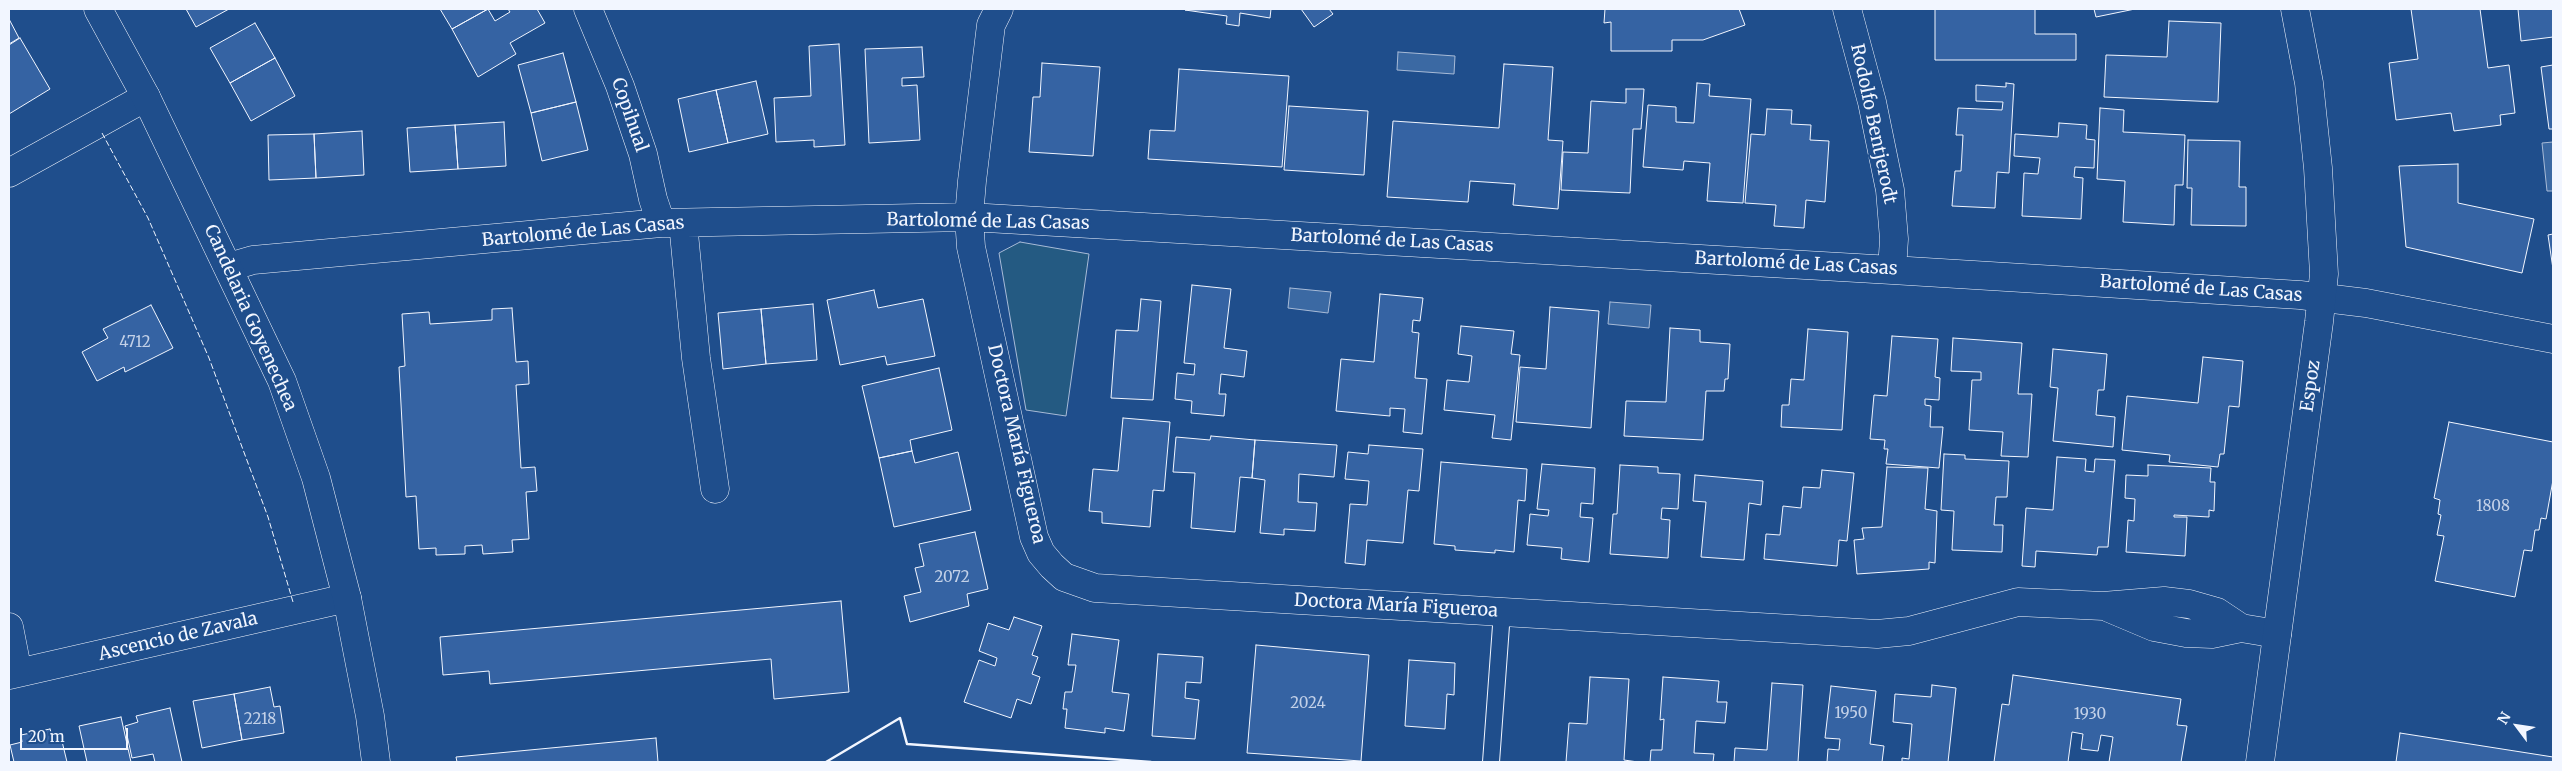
<!DOCTYPE html>
<meta charset="utf-8">
<style>
body{margin:0}
#map{position:relative;width:2562px;height:771px;overflow:hidden;background:#1f4e8c;font-family:Merriweather,serif}
canvas{display:block}
.frame{position:absolute;inset:0;border:10px solid #f2f6ff;pointer-events:none}
.north{position:absolute;left:2492px;top:701px;width:50px;height:50px;-webkit-text-stroke:4px #1f4e8c;paint-order:stroke;rotate:301deg;font-size:14px;font-weight:700;line-height:20px;text-align:center;color:#f2f6ff}
.north::after{content:'';display:block;margin:auto;width:18px;height:22px;background:#f2f6ff;clip-path:polygon(50% 0,100% 100%,50% 72%,0 100%)}
.scale{position:absolute;left:20px;top:728px;width:108px;height:22px;box-sizing:border-box;border:2px solid #f2f6ff;border-top:0;padding-left:6px;font-size:15px;line-height:18px;white-space:nowrap;color:#f2f6ff;-webkit-text-stroke:4px #1f4e8c;paint-order:stroke}
</style>
<div id="map">
<canvas width="2562" height="771"></canvas>
<div class="frame"></div>
<div class="north">N</div>
<div class="scale">20 m</div>
</div>
<script>
const ctx = document.querySelector('canvas').getContext('2d');
ctx.lineJoin = 'round';
function paint(path, color) { ctx.fillStyle = color; ctx.fill(path, 'evenodd'); }
const shape = rows => new Path2D(rows.map(r => 'M' + r).join(''));
function stroke(path, color, width, dash) { ctx.strokeStyle = color; ctx.lineWidth = width; ctx.lineCap = dash ? 'butt' : 'round'; ctx.setLineDash(dash || []); ctx.stroke(path); }
function write(font, color, halo, rows, align = 'center') {
  ctx.font = font + ' Merriweather,serif'; ctx.lineWidth = 4; ctx.setLineDash([]); ctx.textBaseline = 'middle'; ctx.strokeStyle = halo; ctx.fillStyle = color; for (const [text, x, y, turn = 0] of rows) {
    ctx.save(); ctx.translate(x, y); ctx.rotate((+turn || 0) * Math.PI / 180); ctx.textAlign = isNaN(turn) ? turn : align; if (halo) ctx.strokeText(text, 0, 0); ctx.fillText(text, 0, 0); ctx.restore();
  }
}
const green = shape([
 [1020,242,1089,254,1066,416,1026,410,999,253,1020,242]
]);
paint(green, '#245a82');
stroke(green, '#a8bbd7', 1);
const water = shape([
 [1398,52,1455,56,1454,74,1397,70,1398,52],
 [2553,142,2553,191,2547,191,2542,143,2553,142],
 [1290,288,1331,292,1328,313,1288,308,1290,288],
 [1610,302,1651,305,1649,328,1608,324,1610,302]
]);
paint(water, '#3b69a3');
stroke(water, '#a8bbd7', 1);
const building = shape([
 [186,9,229,9,196,27,186,9],
 [440,9,488,9,452,29,440,9],
 [488,9,495,21,510,12,508,9,537,9,545,23,510,43,516,54,478,77,452,29,488,9],
 [1271,9,1270,18,1240,13,1239,26,1226,24,1227,16,1185,10,1271,9],
 [1301,9,1329,9,1333,14,1314,27,1301,9],
 [1605,9,1739,9,1745,25,1703,40,1672,40,1672,51,1611,51,1611,22,1604,23,1605,9],
 [1935,9,2035,9,2035,34,2076,34,2076,60,1935,60,1935,9],
 [2094,9,2135,9,2096,17,2094,9],
 [2411,9,2480,9,2488,68,2509,65,2515,113,2500,115,2501,125,2454,131,2451,113,2396,120,2389,63,2418,59,2411,9],
 [2518,9,2553,9,2553,37,2521,41,2518,9],
 [9,19,19,38,9,44,9,19],
 [2169,21,2221,23,2218,102,2104,97,2106,55,2167,57,2169,21],
 [255,23,275,58,230,83,210,48,255,23],
 [20,38,50,89,9,114,9,45,20,38],
 [839,44,845,145,814,147,814,140,776,142,774,98,811,96,809,46,839,44],
 [922,47,924,77,902,78,902,86,917,85,920,140,869,143,865,49,922,47],
 [563,53,576,102,531,113,518,65,563,53],
 [275,58,295,96,251,121,230,83,275,58],
 [1042,63,1100,67,1093,156,1029,152,1033,97,1040,97,1042,63],
 [1504,64,1553,67,1548,140,1563,141,1558,209,1513,205,1515,184,1470,181,1468,202,1387,197,1393,121,1499,128,1504,64],
 [2553,65,2553,129,2549,129,2541,67,2553,65],
 [1179,69,1289,76,1282,167,1148,159,1150,130,1175,131,1179,69],
 [756,81,768,134,728,143,716,90,756,81],
 [1697,83,1710,84,1709,96,1751,99,1743,203,1707,201,1710,163,1684,161,1683,170,1643,167,1648,105,1676,107,1676,122,1694,123,1697,83],
 [2006,83,2014,84,2009,173,1997,172,1995,208,1952,206,1955,171,1961,171,1963,135,1956,135,1958,108,2002,110,2003,102,1976,101,1976,85,2006,87,2006,83],
 [1626,89,1644,89,1641,129,1633,129,1630,193,1561,190,1563,152,1588,153,1591,101,1626,103,1626,89],
 [716,90,728,143,689,152,678,99,716,90],
 [576,102,588,150,542,161,531,113,576,102],
 [1289,106,1368,111,1364,175,1284,170,1289,106],
 [2100,108,2124,110,2123,132,2185,135,2183,185,2175,185,2174,225,2123,222,2125,181,2097,179,2100,108],
 [1767,109,1792,110,1791,124,1811,125,1810,140,1829,141,1825,202,1806,200,1804,228,1774,226,1776,205,1745,203,1751,134,1765,135,1767,109],
 [504,122,506,166,458,169,455,125,504,122],
 [2059,123,2087,125,2086,139,2095,140,2094,168,2075,167,2074,177,2083,178,2081,219,2022,216,2024,173,2038,174,2040,158,2014,156,2015,134,2058,137,2059,123],
 [455,125,458,169,410,172,407,128,455,125],
 [362,131,364,175,316,178,314,134,362,131],
 [314,134,316,178,269,180,268,135,314,134],
 [2188,140,2240,141,2239,187,2246,187,2246,226,2191,225,2192,188,2187,188,2188,140],
 [2458,164,2458,203,2534,219,2522,273,2406,247,2399,166,2458,164],
 [2553,234,2553,269,2548,235,2553,234],
 [1192,285,1231,289,1224,348,1247,351,1244,377,1221,374,1219,394,1226,394,1224,416,1191,413,1192,401,1175,399,1177,373,1194,375,1195,364,1184,363,1192,285],
 [874,290,878,308,923,299,935,356,887,365,885,356,840,365,827,300,874,290],
 [1380,294,1423,298,1420,321,1413,320,1412,332,1419,333,1415,378,1427,379,1422,434,1403,432,1405,409,1390,408,1390,416,1336,411,1341,359,1374,362,1380,294],
 [1141,299,1161,301,1153,400,1111,398,1116,330,1138,331,1141,299],
 [813,304,817,360,766,364,761,309,813,304],
 [151,305,173,348,125,372,124,367,97,381,82,352,108,338,103,329,151,305],
 [1550,307,1599,311,1591,428,1516,422,1520,367,1546,369,1550,307],
 [512,308,516,362,528,361,529,384,516,385,521,468,535,467,537,491,526,492,529,539,512,540,513,552,483,554,482,545,465,546,465,554,436,555,436,548,419,549,416,496,406,497,399,367,405,366,402,314,429,312,430,324,492,320,492,309,512,308],
 [761,309,766,364,723,369,718,313,761,309],
 [1461,326,1514,331,1511,354,1520,355,1511,440,1492,438,1495,415,1444,410,1447,380,1469,382,1472,356,1458,354,1461,326],
 [1670,328,1700,330,1700,342,1730,344,1728,379,1725,379,1724,391,1706,391,1703,440,1624,436,1626,401,1666,402,1670,328],
 [1808,329,1848,332,1842,430,1781,427,1782,405,1789,405,1791,379,1804,380,1808,329],
 [1892,336,1938,339,1935,377,1940,378,1939,400,1925,399,1925,405,1931,406,1930,427,1943,427,1939,468,1886,464,1888,449,1884,449,1885,440,1870,439,1874,395,1887,396,1892,336],
 [1953,338,2022,343,2018,394,2032,394,2028,457,2001,456,2003,432,1969,430,1972,380,1981,380,1981,372,1951,371,1953,338],
 [2053,349,2107,354,2104,390,2098,390,2096,415,2115,417,2113,447,2053,441,2058,388,2050,387,2053,349],
 [2203,357,2243,361,2239,407,2229,406,2224,454,2220,454,2218,467,2169,462,2170,455,2122,450,2127,396,2198,403,2203,357],
 [939,368,952,430,910,440,912,451,879,458,862,386,939,368],
 [1123,418,1170,422,1164,491,1153,490,1150,527,1102,523,1102,512,1089,511,1093,469,1118,471,1123,418],
 [2449,422,2553,442,2553,480,2546,519,2541,518,2539,530,2535,530,2532,551,2524,550,2515,597,2435,581,2444,536,2437,535,2441,515,2438,514,2440,500,2434,498,2449,422],
 [1211,436,1255,440,1252,478,1240,477,1235,532,1191,528,1195,473,1173,472,1176,437,1210,440,1211,436],
 [1255,440,1337,445,1334,477,1299,474,1298,502,1317,503,1315,531,1284,529,1284,535,1260,533,1265,480,1252,478,1255,440],
 [1369,445,1423,449,1419,491,1408,490,1403,543,1367,540,1365,565,1345,563,1350,504,1367,505,1369,481,1345,479,1348,452,1368,454,1369,445],
 [912,451,915,463,958,452,971,510,894,527,879,458,912,451],
 [1944,454,1965,455,1965,459,2009,461,2007,497,1996,497,1994,525,2003,525,2002,552,1952,550,1954,511,1941,510,1944,454],
 [2057,457,2086,459,2085,471,2094,472,2095,459,2115,460,2108,547,2098,547,2097,555,2036,551,2035,567,2022,566,2026,508,2053,510,2057,457],
 [1441,462,1527,469,1525,501,1518,500,1514,552,1495,550,1495,553,1455,550,1455,546,1434,544,1441,462],
 [1542,464,1595,468,1593,504,1581,503,1580,517,1593,518,1589,562,1561,559,1562,548,1527,545,1530,514,1548,516,1549,510,1537,509,1542,464],
 [1620,465,1658,467,1658,473,1680,474,1678,509,1662,508,1661,519,1670,520,1668,558,1610,554,1613,514,1617,514,1620,465],
 [2148,465,2211,468,2210,482,2215,482,2214,511,2209,510,2209,517,2174,515,2174,517,2187,517,2185,556,2126,552,2128,520,2134,521,2135,499,2125,498,2126,475,2148,476,2148,465],
 [1887,467,1928,468,1925,509,1937,511,1935,563,1929,562,1929,569,1857,574,1854,540,1864,539,1862,528,1882,527,1887,467],
 [1822,470,1854,473,1847,541,1839,540,1837,566,1764,559,1766,534,1780,535,1783,506,1801,508,1803,487,1820,488,1822,470],
 [1695,475,1763,481,1761,505,1749,503,1744,560,1701,557,1706,502,1693,501,1695,475],
 [975,532,988,589,967,594,969,606,910,622,904,596,921,592,915,568,924,566,919,544,975,532],
 [841,601,849,692,774,699,771,659,490,684,489,671,443,675,440,637,841,601],
 [1014,617,1042,626,1032,655,1038,657,1032,674,1040,677,1031,704,1017,699,1011,718,964,702,979,660,995,666,997,658,979,651,988,623,1009,630,1014,617],
 [1072,634,1119,640,1112,692,1129,694,1124,731,1105,728,1105,733,1065,728,1067,709,1063,709,1065,692,1072,692,1076,665,1068,665,1072,634],
 [1256,645,1369,655,1361,761,1247,753,1256,645],
 [1158,654,1203,657,1201,683,1186,682,1185,698,1199,700,1195,739,1152,736,1158,654],
 [1409,660,1455,663,1454,695,1447,694,1445,729,1405,726,1409,660],
 [2013,675,2181,699,2177,725,2187,726,2181,762,2109,762,2113,737,2101,735,2098,751,2081,749,2083,734,2072,732,2068,762,1994,762,2002,704,2009,705,2013,675],
 [1590,677,1629,679,1624,760,1638,762,1566,762,1569,723,1587,724,1590,677],
 [1663,677,1719,681,1717,702,1727,702,1725,723,1696,721,1694,753,1714,754,1713,762,1650,762,1651,750,1662,750,1664,719,1660,720,1663,677],
 [1772,683,1803,685,1798,762,1734,762,1735,748,1767,750,1772,683],
 [1932,685,1956,688,1948,762,1902,762,1902,758,1909,759,1912,724,1893,722,1895,694,1931,697,1932,685],
 [1831,686,1876,691,1870,744,1884,746,1882,762,1827,762,1828,749,1839,750,1840,739,1825,738,1831,686],
 [270,687,274,707,280,706,284,733,242,740,234,694,270,687],
 [234,694,242,740,202,748,193,701,234,694],
 [170,708,182,762,155,762,153,754,132,758,125,726,138,722,136,716,170,708],
 [121,717,131,762,87,762,79,726,121,717],
 [50,729,52,735,60,733,67,762,14,762,10,745,22,742,21,735,50,729],
 [2400,733,2553,757,2553,762,2396,762,2400,733],
 [656,738,658,762,457,762,456,757,656,738]
]);
paint(building, '#3563a3');
stroke(building, '#f2f6ff', 1);
const lane = shape([
 [1491,762,1502,612]
]);
const street = shape([
 [588,9,620,86,643,154,653,199,661,223],
 [999,9,991,25,972,181,969,217,971,247,1034,537,1041,553,1052,566,1064,577,1095,588,1877,634,1909,631,2018,602,2103,606,2164,601,2189,604,2217,612,2241,628],
 [1847,9,1872,102,1890,190,1894,239,1892,270],
 [9,173,146,97],
 [683,223,696,358,715,489],
 [229,267,253,260,661,223,969,217,1892,270,2300,295,2366,303,2553,339],
 [2109,608,2154,627,2186,633,2212,634,2241,628,2277,634],
 [9,627,18,673],
 [9,675,347,598]
]);
const secondary = shape([
 [98,9,146,97,282,381,316,478,347,598,370,716,376,762],
 [2260,762,2319,322,2324,274,2318,168,2309,83,2295,9]
]);
stroke(lane, '#f2f6ff', 18);
stroke(street, '#f2f6ff', 29);
stroke(secondary, '#f2f6ff', 29);
stroke(lane, '#1f4e8c', 16);
stroke(street, '#1f4e8c', 28);
stroke(secondary, '#1f4e8c', 28);
stroke(shape([
 [102,133,148,218,209,358,268,517,293,602]
]), '#f2f6ff', 1, [6, 2.5]);
stroke(shape([
 [826,762,900,718,907,744,1151,762]
]), '#f2f6ff', 2.5);
write('15px', '#c3d1e8', null, [
 ["4712",135,343],
 ["1808",2493,507],
 ["2072",952,578],
 ["2024",1308,704],
 ["1950",1851,714],
 ["1930",2090,715],
 ["2218",260,720]
]);
write('18px', '#f2f6ff', '#1f4e8c', [
 ["Copihual",629,115,71],
 ["Rodolfo Bentjerodt",1873,124,78],
 ["Bartolomé de Las Casas",988,222,1],
 ["Bartolomé de Las Casas",583,232,-5],
 ["Bartolomé de Las Casas",1392,241,3],
 ["Bartolomé de Las Casas",1796,264,3],
 ["Bartolomé de Las Casas",2201,289,4],
 ["Candelaria Goyenechea",250,318,66],
 ["Espoz",2311,386,-82],
 ["Doctora María Figueroa",1016,444,77],
 ["Doctora María Figueroa",1396,606,3],
 ["Ascencio de Zavala",178,637,-13]
]);
</script>
